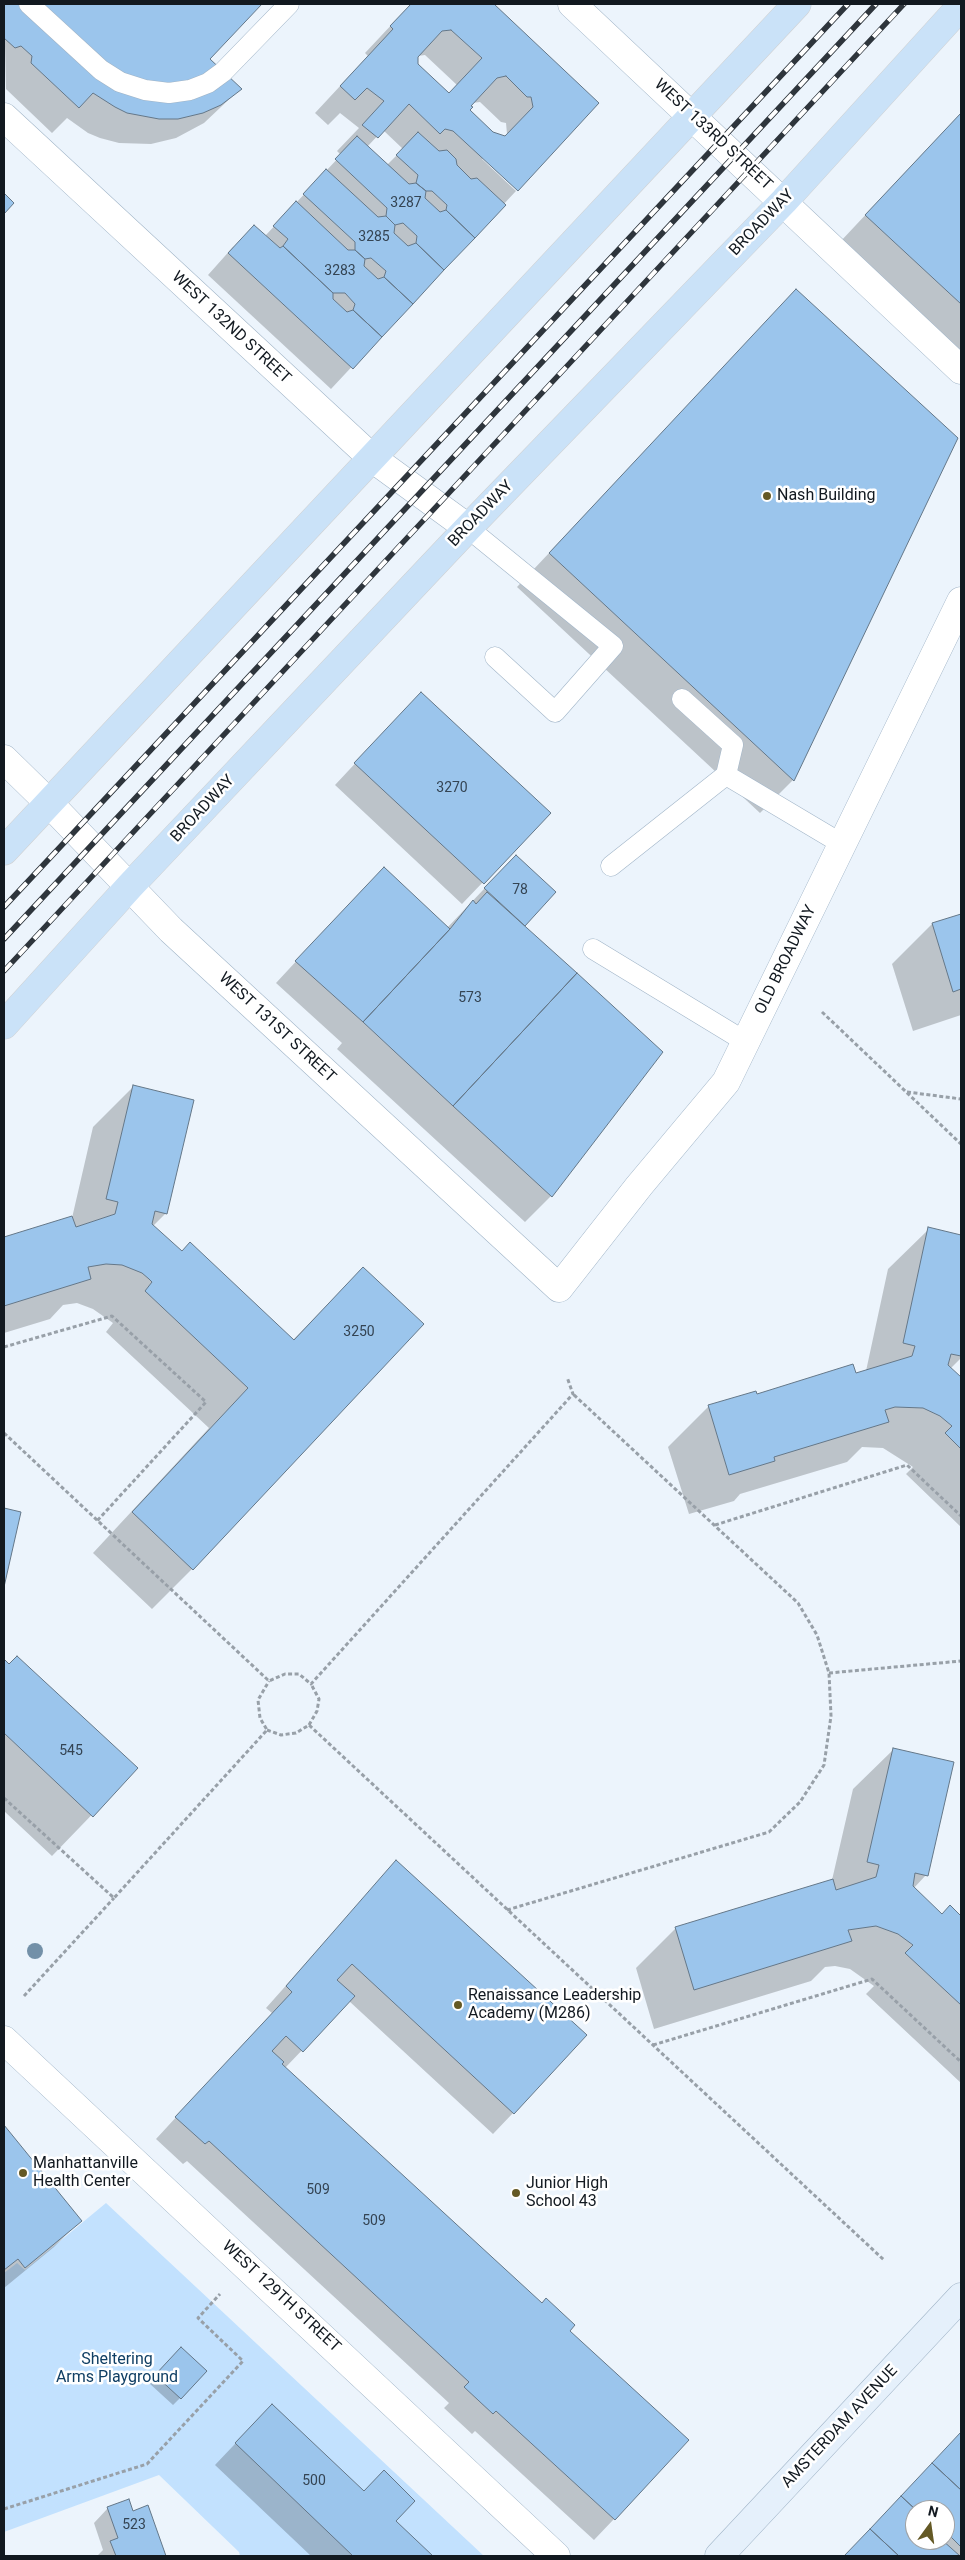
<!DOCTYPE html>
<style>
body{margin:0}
#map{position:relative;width:965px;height:2560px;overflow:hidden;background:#ecf4fc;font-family:Roboto,sans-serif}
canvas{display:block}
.frame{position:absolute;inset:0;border:5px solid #121920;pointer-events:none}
.north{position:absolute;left:905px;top:2500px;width:50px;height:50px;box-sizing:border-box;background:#fff;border:1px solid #a0a3a6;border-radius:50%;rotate:14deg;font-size:14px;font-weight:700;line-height:20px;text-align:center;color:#121920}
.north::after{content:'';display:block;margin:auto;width:18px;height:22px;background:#645925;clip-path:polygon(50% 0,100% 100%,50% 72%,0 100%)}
</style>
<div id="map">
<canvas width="965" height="2560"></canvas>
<div class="frame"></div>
<div class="north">N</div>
</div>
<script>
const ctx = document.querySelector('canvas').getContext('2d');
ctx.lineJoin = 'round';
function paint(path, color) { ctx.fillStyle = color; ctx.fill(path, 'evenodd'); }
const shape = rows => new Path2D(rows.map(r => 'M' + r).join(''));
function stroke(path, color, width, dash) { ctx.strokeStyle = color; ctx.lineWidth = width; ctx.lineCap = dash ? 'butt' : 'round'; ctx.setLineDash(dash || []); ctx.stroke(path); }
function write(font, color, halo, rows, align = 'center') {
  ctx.font = font + ' Roboto,sans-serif'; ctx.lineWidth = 5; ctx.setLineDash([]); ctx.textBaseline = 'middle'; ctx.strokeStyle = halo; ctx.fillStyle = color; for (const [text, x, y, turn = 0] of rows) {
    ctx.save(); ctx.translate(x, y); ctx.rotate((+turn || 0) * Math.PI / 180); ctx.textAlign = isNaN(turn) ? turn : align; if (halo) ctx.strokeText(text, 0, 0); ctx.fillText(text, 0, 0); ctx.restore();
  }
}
paint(shape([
 [106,2203,484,2556,240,2556,239,2552,159,2475,4,2532,4,2273,17,2263,25,2270]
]), '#c2e1fe');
paint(shape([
 [4,4,260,4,208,60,240,89,204,123,176,138,151,144,119,143,100,138,88,133,67,118,52,133,6,89],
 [411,4,492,4,597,103,482,159,516,191,331,389,208,275,233,247,265,236,341,155,337,151,359,128,340,113,328,125,315,113,368,56,365,53],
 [425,55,457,85,449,94,416,64,418,56],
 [480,102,501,122,506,123,507,134,504,137,493,133,469,110,472,103],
 [383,130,403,149,387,165,367,147],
 [961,113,961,355,840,242],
 [796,291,956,439,793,780,760,813,517,587],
 [421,693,549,813,462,904,335,785],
 [501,871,555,892,523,927,551,1196,525,1222,337,1049,342,1043,276,983,363,889,447,928],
 [961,915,961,1015,913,1031,892,964,932,924],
 [133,1087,166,1213,153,1226,181,1252,292,1341,363,1268,192,1569,152,1609,93,1553,209,1428,106,1332,113,1323,93,1309,77,1303,63,1305,50,1319,4,1333,4,1239,72,1218,93,1127],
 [929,1229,961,1236,961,1358,950,1369,961,1379,961,1527,906,1474,913,1467,883,1448,862,1447,847,1462,740,1494,734,1501,689,1514,668,1447,709,1406,866,1371,888,1269],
 [4,1510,20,1513,4,1582],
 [4,1661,136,1769,52,1856,4,1811],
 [894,1749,926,1875,913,1889,942,1915,950,1907,961,1917,961,2083,866,1994,874,1986,850,1969,835,1966,825,1967,811,1981,654,2029,636,1968,676,1928,832,1880,853,1789],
 [396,1862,513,2113,493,2134,349,2001,285,2068,569,2331,614,2519,594,2540,475,2431,472,2434,444,2408,449,2403,187,2161,183,2164,156,2139,272,2013,266,2008],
 [4,2127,80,2221,54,2247,4,2288],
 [174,2356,180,2398,173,2405,149,2383],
 [251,2427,364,2492,431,2556,311,2556,215,2465],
 [961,2433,961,2556,845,2556],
 [915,2510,945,2510,945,2540,915,2540],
 [147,2507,165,2556,97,2556,103,2550,94,2523,108,2508,132,2512]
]), '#0003');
const building = shape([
 [4,4,262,4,210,59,242,89,221,105,203,113,178,119,159,119,127,113,115,107,93,93,79,108,31,63,32,56,21,46,15,48,4,38,4,4],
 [411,4,494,4,599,103,518,191,453,131,445,129,440,134,409,104,378,138,362,125,384,101,367,88,355,100,340,86,393,29,390,26,411,4],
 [451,30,482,58,449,93,418,64,418,57,442,31,451,30],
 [506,76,527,97,531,97,533,107,505,136,493,132,470,110,473,107,471,106,497,78,506,76],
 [961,113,961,304,865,215,961,113],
 [418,132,439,151,447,150,456,159,457,165,471,179,477,178,506,205,475,238,446,210,447,205,432,191,426,191,416,183,418,175,396,155,418,132],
 [357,136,409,184,416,183,426,191,425,198,440,212,446,210,475,238,444,270,416,243,417,236,403,223,395,225,386,216,387,208,335,159,357,136],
 [326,169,378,217,386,216,395,225,394,233,408,246,416,243,444,270,413,304,384,277,386,271,371,258,365,259,355,250,355,242,303,194,326,169],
 [4,193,14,203,4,214,4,193],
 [296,201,348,250,355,250,365,259,364,266,378,279,384,277,413,304,382,337,353,310,355,304,345,293,333,293,283,246,288,239,273,226,296,201],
 [254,225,280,248,283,246,333,293,333,299,347,312,353,310,382,337,353,369,228,253,254,225],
 [796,289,958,438,794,781,549,553,796,289],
 [421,692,551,813,484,884,354,763,421,692],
 [516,855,556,892,525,926,484,888,516,855],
 [384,867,450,929,363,1022,295,961,384,867],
 [487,892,577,973,453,1106,363,1022,450,929,473,900,476,904,487,892],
 [961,914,961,989,953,992,932,923,961,914],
 [577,973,663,1052,552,1197,453,1106,577,973],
 [133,1085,194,1100,167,1214,155,1211,152,1224,182,1251,190,1242,294,1340,363,1267,424,1324,193,1570,132,1512,248,1388,145,1291,152,1282,149,1279,142,1273,122,1265,106,1264,88,1267,91,1279,4,1306,4,1237,72,1216,76,1227,115,1214,118,1202,106,1199,133,1085],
 [928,1227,961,1235,961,1356,951,1354,948,1365,961,1377,961,1449,945,1433,952,1426,940,1416,923,1408,895,1407,885,1410,889,1422,774,1457,775,1461,729,1475,708,1405,756,1391,757,1394,853,1364,856,1373,912,1356,915,1346,903,1343,928,1227],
 [4,1508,21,1512,4,1587,4,1508],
 [17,1656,138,1768,93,1817,4,1733,4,1659,9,1664,17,1656],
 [893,1748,954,1762,928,1876,915,1873,913,1886,942,1914,950,1905,961,1916,961,2005,905,1953,913,1945,898,1934,876,1926,848,1930,852,1941,694,1990,675,1927,833,1879,836,1890,876,1877,879,1865,867,1862,893,1748],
 [396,1860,587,2035,514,2114,352,1964,337,1980,355,1996,303,2052,286,2036,272,2051,284,2062,282,2064,542,2303,546,2298,575,2325,570,2331,689,2440,615,2520,496,2411,493,2414,464,2387,469,2382,209,2141,205,2144,175,2117,292,1992,286,1986,396,1860],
 [4,2125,82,2221,25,2268,18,2259,4,2270,4,2125],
 [181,2347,207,2371,181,2399,155,2375,181,2347],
 [272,2404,364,2491,384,2470,415,2501,396,2521,433,2556,353,2556,235,2443,272,2404],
 [961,2432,961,2490,932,2463,961,2432],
 [932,2463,961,2490,961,2547,945,2531,945,2510,916,2510,901,2496,932,2463],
 [901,2496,916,2510,915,2540,942,2540,960,2556,899,2556,870,2529,901,2496],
 [129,2499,133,2511,148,2505,166,2556,116,2556,110,2541,118,2538,107,2507,129,2499],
 [870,2529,899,2556,844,2556,870,2529]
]);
paint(building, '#9bc5ec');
stroke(building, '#647788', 1);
const lane = shape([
 [29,4,101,70,120,82,145,90,169,93,190,90,208,83,223,72,289,4],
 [468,528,613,646,555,712,495,657],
 [682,699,733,745,726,775],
 [611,866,726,775,842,844],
 [593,949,746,1042]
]);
const street = shape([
 [572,4,961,370],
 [4,117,372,458,468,528],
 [4,759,48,802,171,930,559,1288,639,1186,726,1082,961,601],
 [4,2040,556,2556]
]);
const secondary = shape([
 [719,2556,961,2297]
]);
const primary = shape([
 [4,851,797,4],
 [4,1025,130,886,468,528,784,201,961,6]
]);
stroke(lane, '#a0b4c7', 21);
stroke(street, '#a0b4c7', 29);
stroke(secondary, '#a0b4c7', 29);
stroke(primary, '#d0d1d2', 29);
stroke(shape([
 [822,1012,961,1144],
 [907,1092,961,1099],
 [4,1347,112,1316,206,1402,97,1521],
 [4,1433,269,1681,285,1674,299,1674,311,1684,573,1394,567,1377],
 [715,1525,907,1465,961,1516],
 [829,1673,961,1661],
 [309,1725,317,1711,319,1699,311,1684],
 [267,1730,281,1735,296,1733,309,1725,884,2260],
 [4,1798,114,1898,267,1730,260,1718,258,1700,269,1681],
 [507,1910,769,1832,800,1802,824,1765,831,1716,829,1673,817,1635,798,1603,573,1394],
 [24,1996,114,1898],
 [653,2045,872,1979,961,2062],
 [4,2509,147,2464,243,2361,198,2318,220,2294]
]), '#98a0a8', 3, [4, 2.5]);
stroke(lane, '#fff', 20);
stroke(street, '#fff', 28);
stroke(secondary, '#e5f0fb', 28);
stroke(primary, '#cae2f8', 28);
const rail = shape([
 [4,907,848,4],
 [4,939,876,4],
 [4,971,904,4]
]);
stroke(rail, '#2e353c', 5.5);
stroke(rail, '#fff', 4, [11]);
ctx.fillStyle = '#7390a8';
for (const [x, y] of [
 [35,1951]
]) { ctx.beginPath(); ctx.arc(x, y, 8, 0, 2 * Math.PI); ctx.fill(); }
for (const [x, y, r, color] of [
 [767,496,5,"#645925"],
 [458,2005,5,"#645925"],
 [23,2173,5,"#645925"],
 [516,2193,5,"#645925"]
]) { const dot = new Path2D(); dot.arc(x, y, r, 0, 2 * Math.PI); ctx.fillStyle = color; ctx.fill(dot); stroke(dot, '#fff', 2); }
write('14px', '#344453', null, [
 ["3287",406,203],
 ["3285",374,237],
 ["3283",340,271],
 ["3270",452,788],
 ["78",520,890],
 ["573",470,998],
 ["3250",359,1332],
 ["545",71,1751],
 ["509",318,2190],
 ["509",374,2221],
 ["500",314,2481],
 ["523",134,2525]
]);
write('16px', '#121920', '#fff', [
 ["WEST 133RD STREET",713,135,43],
 ["BROADWAY",762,223,-46],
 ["WEST 132ND STREET",231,328,43],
 ["BROADWAY",481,514,-46],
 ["BROADWAY",203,809,-47],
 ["OLD BROADWAY",786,960,-64],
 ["WEST 131ST STREET",277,1028,43],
 ["WEST 129TH STREET",281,2297,43],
 ["AMSTERDAM AVENUE",840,2427,-47]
]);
write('16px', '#121920', '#fff', [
 ["Nash Building",777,496],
 ["Renaissance Leadership",468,1996],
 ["Academy (M286)",468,2014],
 ["Manhattanville",33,2164],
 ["Health Center",33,2182],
 ["Junior High",526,2184],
 ["School 43",526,2202]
], 'left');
write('16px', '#103f64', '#fff', [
 ["Sheltering",117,2360],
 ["Arms Playground",117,2378]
]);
</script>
